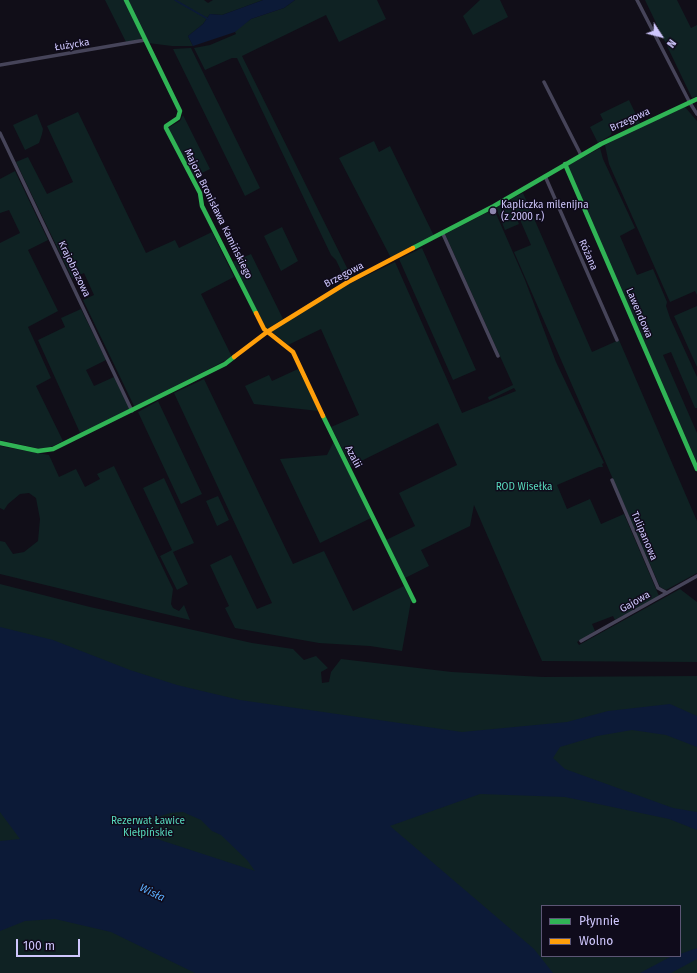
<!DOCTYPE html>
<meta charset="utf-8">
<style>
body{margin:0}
#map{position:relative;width:697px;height:973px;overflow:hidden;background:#110e18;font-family:"Fira Sans",sans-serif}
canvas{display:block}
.legend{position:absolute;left:541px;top:905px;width:140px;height:52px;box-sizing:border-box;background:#0f0b1b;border:1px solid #5c5675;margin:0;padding:5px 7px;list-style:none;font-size:12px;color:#cfc7fd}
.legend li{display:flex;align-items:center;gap:8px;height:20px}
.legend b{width:20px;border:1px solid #5c5675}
.north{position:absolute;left:641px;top:16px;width:40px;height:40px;-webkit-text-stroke:3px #0f0b1b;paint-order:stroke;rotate:126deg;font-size:11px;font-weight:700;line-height:16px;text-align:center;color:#cfc7fd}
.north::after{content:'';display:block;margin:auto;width:14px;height:18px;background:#cfc7fd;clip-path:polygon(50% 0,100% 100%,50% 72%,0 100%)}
.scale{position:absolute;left:16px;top:939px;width:64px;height:18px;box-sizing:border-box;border:2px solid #cfc7fd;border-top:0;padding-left:5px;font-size:12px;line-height:14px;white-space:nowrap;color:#cfc7fd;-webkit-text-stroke:3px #0f0b1b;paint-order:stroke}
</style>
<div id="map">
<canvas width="697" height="973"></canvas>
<ul class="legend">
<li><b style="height:5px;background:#30b455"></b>Płynnie</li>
<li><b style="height:5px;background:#ff9f0a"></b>Wolno</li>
</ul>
<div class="north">N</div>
<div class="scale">100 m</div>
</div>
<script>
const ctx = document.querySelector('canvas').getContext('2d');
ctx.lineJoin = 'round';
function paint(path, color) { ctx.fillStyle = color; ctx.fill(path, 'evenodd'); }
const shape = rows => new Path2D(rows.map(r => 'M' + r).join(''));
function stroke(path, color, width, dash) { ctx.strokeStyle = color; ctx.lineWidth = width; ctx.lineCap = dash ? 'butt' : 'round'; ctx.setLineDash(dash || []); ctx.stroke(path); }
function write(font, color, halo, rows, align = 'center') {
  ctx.font = font + ' "Fira Sans",sans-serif'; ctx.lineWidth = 3; ctx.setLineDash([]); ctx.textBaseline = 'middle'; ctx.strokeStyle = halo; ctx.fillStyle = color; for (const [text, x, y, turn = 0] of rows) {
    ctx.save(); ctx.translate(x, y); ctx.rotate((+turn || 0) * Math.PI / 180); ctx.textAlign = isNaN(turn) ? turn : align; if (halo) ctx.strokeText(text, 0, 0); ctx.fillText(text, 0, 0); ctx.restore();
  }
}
paint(shape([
 [105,0,124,0,142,37,139,40,126,42],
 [127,0,204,0,208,3,213,0,263,0,222,15,210,14,203,24,188,36,193,46,172,46,148,43],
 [295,0,377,0,386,19,339,42,326,15,242,56,352,278,346,281,336,260,331,255,237,58,232,58,205,70,194,48,210,45,236,34,235,32,237,29,251,19,284,8],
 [480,0,500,0,508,17,473,35,463,16],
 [645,0,677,0,691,28,697,25,697,96,692,98],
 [191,48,260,188,245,196,173,49],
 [629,100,640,123,633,126,628,117,618,121,614,125,611,135,598,143,590,127,603,120,600,114],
 [685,107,697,121,697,295,695,291,670,302,609,164,605,145,628,132],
 [78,112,146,253,175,240,179,248,212,232,234,277,201,294,232,357,135,408,83,300,94,295,84,273,72,278,16,162,28,157,47,194,73,182,47,126],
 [37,114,43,129,42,134,39,143,25,150,13,125],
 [183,115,210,169,194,177,168,128,180,121],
 [374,141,379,152,390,146,434,236,391,258,339,158],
 [600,148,603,159,635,228,620,236,637,275,653,269,667,302,666,306,670,318,697,377,697,408,695,408,671,352,663,355,697,433,697,463,567,166],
 [15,171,48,240,28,250,58,311,28,327,51,378,36,386,63,441,51,447,40,449,0,440,0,243,20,233,9,210,0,213,0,179],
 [523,193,592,352,619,340,697,521,697,573,666,590,660,587,514,252,531,245,511,199],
 [509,200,519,224,505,230,496,208],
 [494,209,525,280,556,362,604,463,602,464,603,467,599,467,557,485,567,509,590,499,601,524,624,514,659,596,615,620,613,616,592,624,595,631,577,642,579,645,680,589,697,602,697,662,542,661,474,505,470,526,421,550,429,566,405,578,386,540,415,526,399,493,457,465,438,423,351,466,331,427,359,415,321,329,288,345,271,331,345,286,395,262,462,413,516,391,514,388,489,400,488,397,513,385,445,234],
 [282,227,298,261,281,271,264,236],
 [422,248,476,370,453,380,399,259],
 [251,254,283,319,268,329,265,328,233,262],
 [697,306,697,367,674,316],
 [81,309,106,360,86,370,94,386,114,377,130,410,81,435,38,340,65,327,61,318],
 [298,369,319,411,254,404,245,386,269,375,272,381],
 [204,379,293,564,324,551,353,611,404,586,411,601,402,651,370,646,319,643,235,628,225,608,229,606,210,565,231,555,257,609,272,603,174,393],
 [158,401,202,494,181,504,138,412],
 [334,441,371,518,320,543,280,459,327,455],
 [0,446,49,455,59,477,76,469,85,487,100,479,97,474,114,466,173,589,171,604,173,608,179,611,184,605,190,620,0,574,0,541,5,542,13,554,24,552,38,541,40,519,36,498,29,493,20,494,8,504,4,510,0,508],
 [164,478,194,543,173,552,188,584,177,590,160,556,172,550,143,488],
 [218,496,229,520,217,526,206,501],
 [0,584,90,607,252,643,293,649,304,660,316,656,328,668,321,672,322,683,329,682,331,672,341,659,452,672,543,677,697,676,697,973,0,973],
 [542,906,680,906,680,956,542,956]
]), '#0f2223');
paint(shape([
 [263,0,295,0,284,8,251,19,235,32,193,46,188,36,203,24,210,14,222,15],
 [0,627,53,640,130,670,177,685,240,700,462,732,567,722,608,711,670,704,697,716,697,747,666,735,632,730,597,736,560,747,553,758,565,769,673,808,697,812,697,830,669,819,565,797,480,794,390,826,534,949,553,973,195,973,111,932,55,919,25,921,0,931,0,841,20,839,0,812],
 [183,812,201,820,212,831,221,835,247,860,255,871,151,837,151,829,148,820,170,813],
 [697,948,697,959,671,973,640,973,670,957,680,956,680,954]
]), '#0c1a37');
stroke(shape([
 [175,0,208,19]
]), '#0c1a37', 1.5);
stroke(shape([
 [637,0,690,103,697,114],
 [0,65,145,40],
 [544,82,581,155],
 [0,133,132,411],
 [545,176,617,340],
 [443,234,498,356],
 [612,480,658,588,667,593],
 [581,641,697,576]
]), '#464459', 3.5);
stroke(shape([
 [126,0,180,111,178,118,166,126,166,128,200,193,202,206,256,313],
 [565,164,697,469],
 [413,248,494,206,601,144,697,99],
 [323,416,414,601],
 [0,443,38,451,53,449,225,364,234,357]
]), '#30b455', 4.5);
stroke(shape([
 [256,313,264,329,293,352,323,416],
 [234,357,267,332,348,282,413,248]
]), '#ff9f0a', 4.5);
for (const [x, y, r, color] of [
 [493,211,4,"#8c86ad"]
]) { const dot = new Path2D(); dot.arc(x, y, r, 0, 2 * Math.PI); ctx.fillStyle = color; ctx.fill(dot); stroke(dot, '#0f0b1b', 1.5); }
write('10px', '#cfc7fd', '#0f0b1b', [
 ["Łużycka",72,45,-9],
 ["Brzegowa",630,120,-25],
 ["Majora Bronisława Kamińskiego",218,214,64],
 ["Różana",588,255,66],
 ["Krajobrazowa",74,269,64],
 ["Brzegowa",344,275,-28],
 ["Lawendowa",639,313,67],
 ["Azalii",353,457,62],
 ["Tulipanowa",644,536,67],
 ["Gajowa",635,602,-30]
]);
write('10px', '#cfc7fd', '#0f0b1b', [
 ["Kapliczka milenijna",501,205],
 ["(z 2000 r.)",501,217]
], 'left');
write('10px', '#57d9bc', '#0f0b1b', [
 ["ROD Wisełka",524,487],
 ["Rezerwat Ławice",148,821],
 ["Kiełpińskie",148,833]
]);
write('italic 11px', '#59abf9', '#0f0b1b', [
 ["Wisła",152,893,26]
]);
</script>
